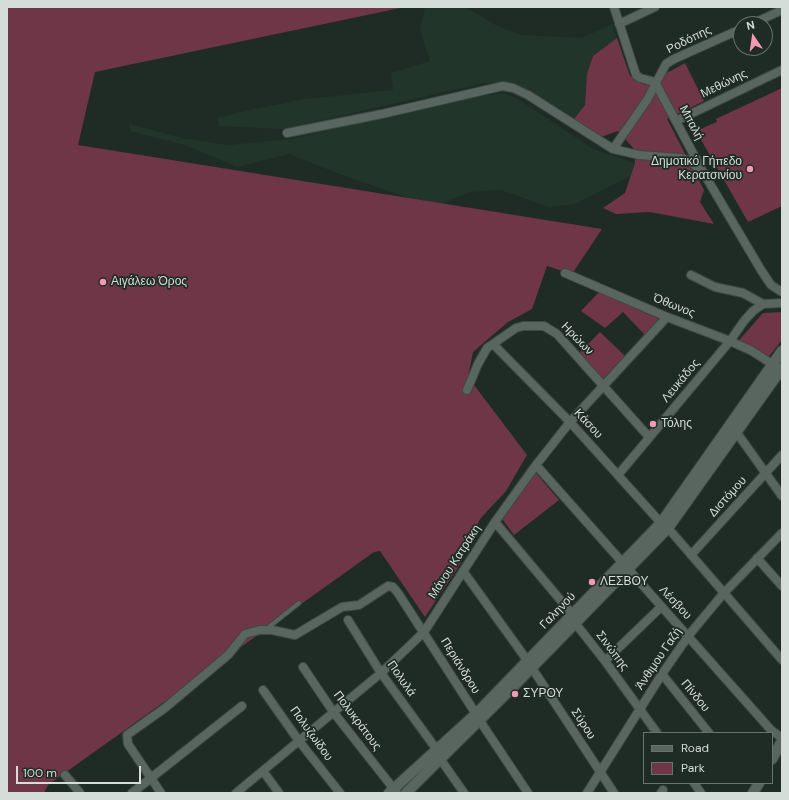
<!DOCTYPE html>
<meta charset="utf-8">
<style>
body{margin:0}
#map{position:relative;width:789px;height:800px;overflow:hidden;background:#1f2c25;font-family:"DM Sans",sans-serif}
canvas{display:block}
.frame{position:absolute;inset:0;border:8px solid #d4ddd8;pointer-events:none}
.legend{position:absolute;left:643px;top:732px;width:130px;height:52px;box-sizing:border-box;background:#1f2c25;border:1px solid #67736d;margin:0;padding:5px 7px;list-style:none;font-size:12px;color:#d4ddd8}
.legend li{display:flex;align-items:center;gap:8px;height:20px}
.legend b{width:20px;border:1px solid #67736d}
.north{position:absolute;left:733px;top:16px;width:40px;height:40px;box-sizing:border-box;background:#1f2c25;border:1px solid #67736d;border-radius:50%;rotate:347deg;font-size:11px;font-weight:700;line-height:16px;text-align:center;color:#d4ddd8}
.north::after{content:'';display:block;margin:auto;width:14px;height:18px;background:#f19ab2;clip-path:polygon(50% 0,100% 100%,50% 72%,0 100%)}
.scale{position:absolute;left:16px;top:766px;width:125px;height:18px;box-sizing:border-box;border:2px solid #d4ddd8;border-top:0;padding-left:5px;font-size:12px;line-height:14px;white-space:nowrap;color:#d4ddd8;-webkit-text-stroke:3px #1f2c25;paint-order:stroke}
</style>
<div id="map">
<canvas width="789" height="800"></canvas>
<div class="frame"></div>
<ul class="legend">
<li><b style="height:5px;background:#58665f"></b>Road</li>
<li><b style="height:11px;background:#6e3647"></b>Park</li>
</ul>
<div class="north">N</div>
<div class="scale">100 m</div>
</div>
<script>
const ctx = document.querySelector('canvas').getContext('2d');
ctx.lineJoin = 'round';
function paint(path, color) { ctx.fillStyle = color; ctx.fill(path, 'evenodd'); }
const shape = rows => new Path2D(rows.map(r => 'M' + r).join(''));
function stroke(path, color, width, dash) { ctx.strokeStyle = color; ctx.lineWidth = width; ctx.lineCap = dash ? 'butt' : 'round'; ctx.setLineDash(dash || []); ctx.stroke(path); }
function write(font, color, halo, rows, align = 'center') {
  ctx.font = font + ' "DM Sans",sans-serif'; ctx.lineWidth = 3.5; ctx.setLineDash([]); ctx.textBaseline = 'middle'; ctx.strokeStyle = halo; ctx.fillStyle = color; for (const [text, x, y, turn = 0] of rows) {
    ctx.save(); ctx.translate(x, y); ctx.rotate((+turn || 0) * Math.PI / 180); ctx.textAlign = isNaN(turn) ? turn : align; if (halo) ctx.strokeText(text, 0, 0); ctx.fillText(text, 0, 0); ctx.restore();
  }
}
paint(shape([
 [425,7,465,7,499,27,521,35,582,38,612,24,617,38,593,56,587,74,585,105,573,120,513,85,484,83,283,129,219,126,217,118,245,111,305,99,393,90,391,73,430,61,420,30],
 [503,93,518,99,593,149,635,163,630,176,575,204,549,207,501,190,469,192,434,207,337,173,289,154,237,167,185,145,130,131,129,124,182,138,228,145,291,139,477,96]
]), '#21352b');
paint(shape([
 [7,7,405,7,95,72,78,145,602,229,572,274,547,266,532,309,508,322,473,352,468,377,527,455,506,491,480,519,459,566,425,617,380,551,374,552,48,785,44,793,7,793],
 [617,38,630,76,645,85,685,63,704,101,667,119,704,190,700,202,714,224,650,212,616,214,603,208,625,193,635,163,634,149,618,131,601,137,573,120,585,105,587,74,593,56],
 [782,88,782,206,748,222,696,131,717,122,716,119],
 [599,292,659,319,645,335,623,312,605,328,581,311],
 [782,312,782,340,766,360,734,346,763,313],
 [600,332,625,356,603,379,579,353],
 [536,473,559,500,514,535,502,519]
]), '#6e3647');
const service = shape([
 [265,630,299,603]
]);
const minor = shape([
 [614,7,636,75,640,78,655,82,703,172,761,270,771,285,782,292],
 [619,24,655,7],
 [752,24,782,10],
 [676,121,782,70],
 [287,133,382,114,503,86,513,88,528,95,613,149],
 [699,169,688,160,680,158,639,155,613,149,647,100,666,64,674,59,741,29],
 [565,273,667,317,730,341,752,351,772,364],
 [691,275,715,287,743,293,763,304,782,303],
 [493,344,570,422,661,523],
 [467,390,478,364,487,348,516,328,523,326,544,326,557,334,649,437],
 [737,433,782,496],
 [536,465,771,730,782,738],
 [618,475,730,341,744,321,753,311,763,304],
 [495,522,573,615],
 [668,528,782,660],
 [691,555,782,455],
 [757,558,782,586],
 [463,571,527,660],
 [348,620,381,673,437,750],
 [576,624,605,661,657,733],
 [605,661,661,607],
 [303,667,334,713,397,793],
 [532,668,614,793],
 [662,674,709,733],
 [263,690,299,741,340,793],
 [480,721,528,793],
 [441,760,464,793],
 [263,771,279,793],
 [65,775,80,793],
 [694,783,701,793],
 [132,793,242,706],
 [161,793,128,744,127,735,165,708,228,655,245,634,260,630,272,630,295,635,342,607,359,605,388,586,393,587,398,593,476,714],
 [236,793,381,673,424,632,495,522,536,465,570,422,667,317],
 [587,793,662,674,689,635,723,594,782,533],
 [661,793,663,790]
]);
const tertiary = shape([
 [772,759,782,741],
 [389,793,476,714,661,523,782,351],
 [406,793,511,689,668,528,782,368],
 [753,793,759,783]
]);
stroke(service, '#3d4843', 5.5);
stroke(minor, '#3d4843', 10);
stroke(tertiary, '#3d4843', 12);
stroke(service, '#58665f', 4);
stroke(minor, '#58665f', 8);
stroke(tertiary, '#58665f', 10);
for (const [x, y, r, color] of [
 [750,169,4,"#f19ab2"],
 [103,282,4,"#f19ab2"],
 [653,424,4,"#f19ab2"],
 [592,582,4,"#f19ab2"],
 [515,694,4,"#f19ab2"]
]) { const dot = new Path2D(); dot.arc(x, y, r, 0, 2 * Math.PI); ctx.fillStyle = color; ctx.fill(dot); stroke(dot, '#1f2c25', 1.5); }
write('12px', '#d4ddd8', '#1f2c25', [
 ["Ροδόπης",689,40,-26],
 ["Μεθώνης",724,84,-26],
 ["Μπαλή",691,123,62],
 ["Όθωνος",674,306,22],
 ["Ηρώων",577,339,46],
 ["Λευκάδος",681,381,-50],
 ["Κάσου",588,424,47],
 ["Διστόμου",728,497,-48],
 ["Μάνου Κατράκη",455,562,-57],
 ["Λέσβου",675,603,47],
 ["Γαληνού",558,611,-46],
 ["Σινώπης",612,651,53],
 ["Άνθιμου Γαζή",659,659,-56],
 ["Περιάνδρου",460,666,58],
 ["Πολυλά",401,679,55],
 ["Πίνδου",695,696,51],
 ["Πολυκράτους",357,721,53],
 ["Σύρου",583,724,57],
 ["Πολυζωίδου",311,734,54]
]);
write('12px', '#d4ddd8', '#1f2c25', [
 ["Δημοτικό Γήπεδο",742,162,"right"],
 ["Κερατσινίου",742,176,"right"],
 ["Αιγάλεω Όρος",111,282],
 ["Τόλης",661,424],
 ["ΛΕΣΒΟΥ",600,582],
 ["ΣΥΡΟΥ",523,694]
], 'left');
</script>
